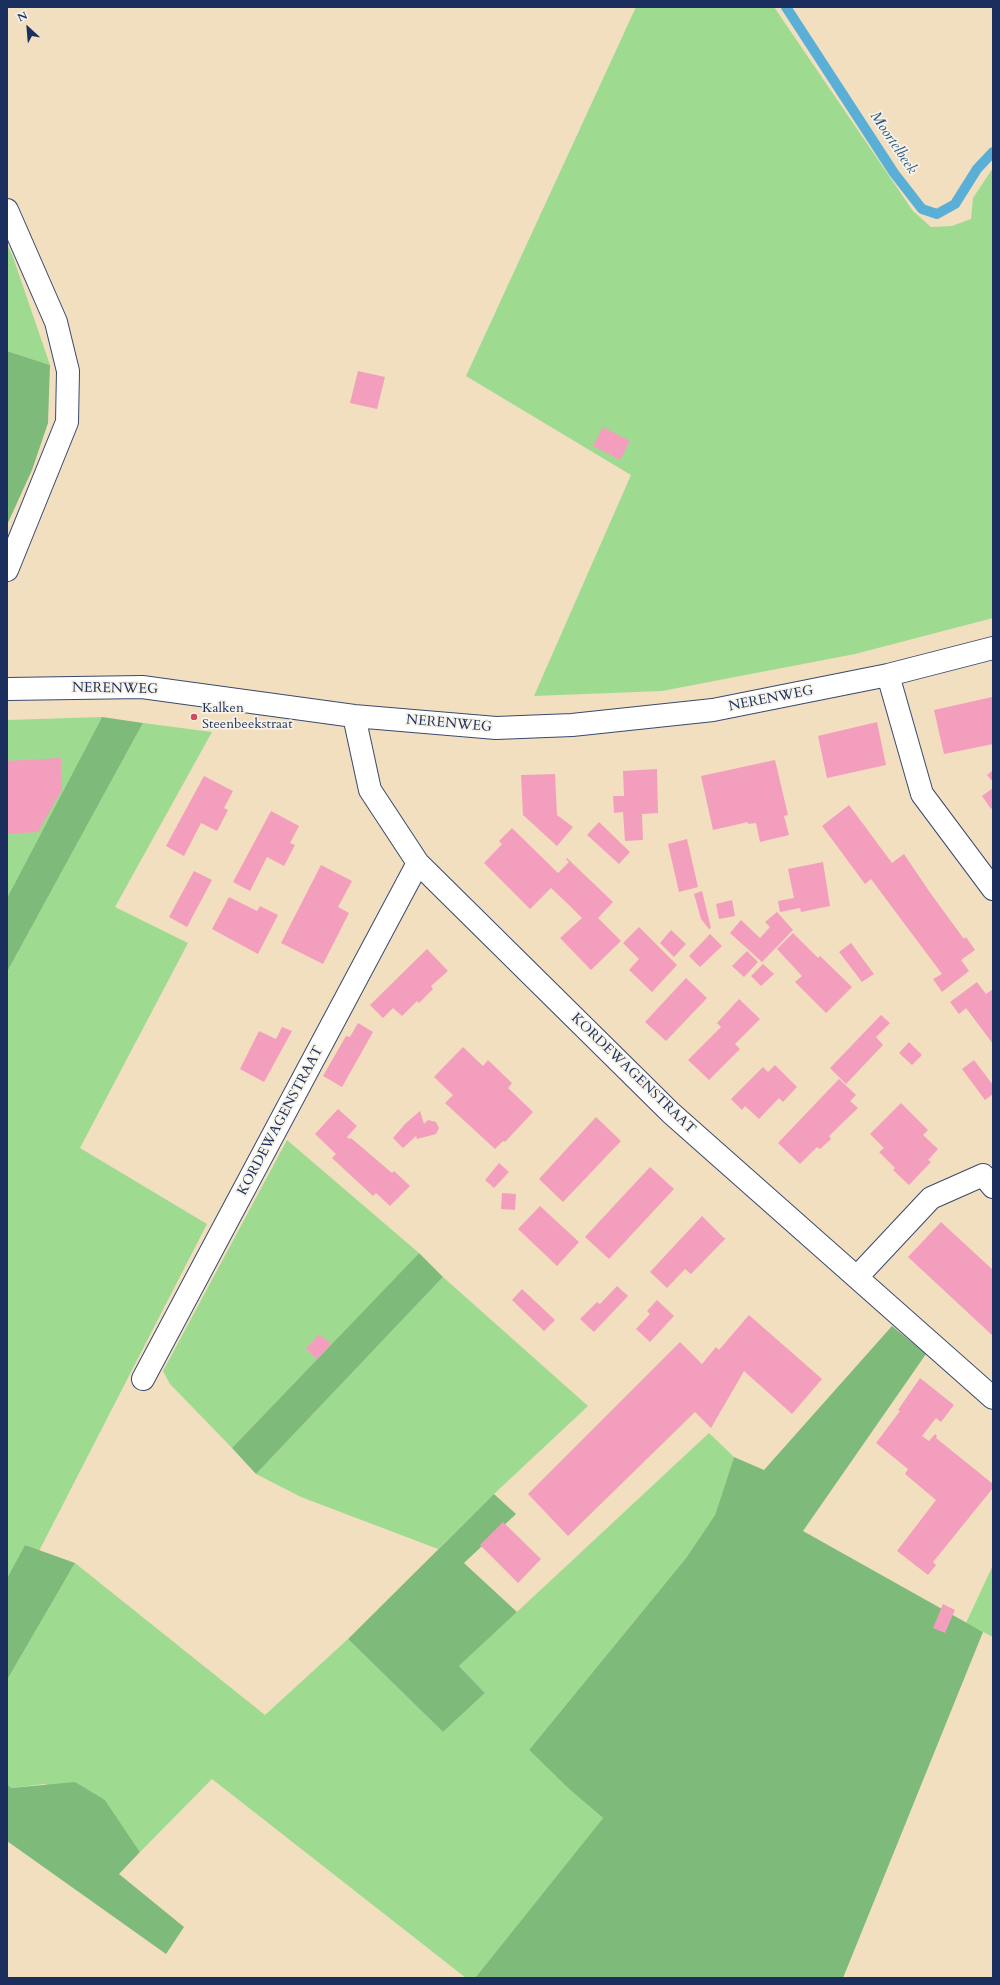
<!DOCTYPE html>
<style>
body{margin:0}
#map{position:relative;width:1000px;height:1985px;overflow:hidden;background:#f1dfc0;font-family:Cardo,serif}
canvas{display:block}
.frame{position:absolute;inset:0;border:8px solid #1b2f5e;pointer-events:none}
.north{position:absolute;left:8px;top:8px;width:40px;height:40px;-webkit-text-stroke:3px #f7f3e8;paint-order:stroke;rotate:334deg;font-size:11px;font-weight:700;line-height:16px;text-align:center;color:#1b2f5e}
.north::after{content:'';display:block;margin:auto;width:14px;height:18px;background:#1b2f5e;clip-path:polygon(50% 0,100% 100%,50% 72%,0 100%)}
</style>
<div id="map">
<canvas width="1000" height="1985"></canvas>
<div class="frame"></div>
<div class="north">N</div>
</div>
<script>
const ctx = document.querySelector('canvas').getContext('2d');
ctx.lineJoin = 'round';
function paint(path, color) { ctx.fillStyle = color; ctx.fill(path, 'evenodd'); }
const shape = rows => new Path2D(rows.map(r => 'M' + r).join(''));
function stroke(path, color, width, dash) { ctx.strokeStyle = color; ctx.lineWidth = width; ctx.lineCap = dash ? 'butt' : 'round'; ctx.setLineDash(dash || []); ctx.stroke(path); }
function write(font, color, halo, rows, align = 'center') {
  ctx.font = font + ' Cardo,serif'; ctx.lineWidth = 3.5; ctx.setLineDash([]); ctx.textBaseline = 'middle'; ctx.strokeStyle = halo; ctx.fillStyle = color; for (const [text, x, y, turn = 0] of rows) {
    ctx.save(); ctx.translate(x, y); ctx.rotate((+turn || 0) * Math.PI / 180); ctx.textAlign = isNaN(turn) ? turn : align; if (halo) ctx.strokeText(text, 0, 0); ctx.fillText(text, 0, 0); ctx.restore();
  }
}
paint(shape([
 [636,7,774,7,913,211,931,227,952,226,971,219,973,198,993,168,993,618,855,654,662,691,534,696,631,475,466,376],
 [7,244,13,257,50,365,7,351],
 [102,717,7,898,7,720],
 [143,723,212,732,115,907,188,943,80,1148,207,1224,39,1551,25,1545,7,1578,7,972],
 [287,1140,419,1253,232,1448,170,1384,163,1371],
 [443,1277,588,1406,494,1494,438,1549,301,1497,256,1474],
 [709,1433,734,1457,715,1515,686,1558,529,1750,569,1789,603,1818,475,1978,466,1978,212,1779,140,1852,105,1800,44,1784,11,1788,7,1784,7,1680,75,1563,265,1715,348,1639,443,1732,485,1693,459,1666],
 [993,1565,993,1637,966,1623]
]), '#9edb90');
paint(shape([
 [7,351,50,365,48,423,32,470,7,525],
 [102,717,143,723,7,972,7,898],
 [419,1253,443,1277,256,1474,232,1448],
 [892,1326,926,1354,803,1531,983,1632,843,1978,475,1978,603,1818,569,1789,529,1750,686,1558,715,1515,734,1457,764,1470],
 [494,1494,516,1514,464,1563,517,1612,459,1666,485,1693,443,1732,348,1639],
 [25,1545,75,1563,7,1680,7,1578],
 [75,1782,105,1800,140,1852,119,1874,184,1927,166,1954,7,1841,7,1784,11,1788]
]), '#7ebb7a');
stroke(shape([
 [786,7,894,173,922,209,937,214,955,204,977,169,993,152]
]), '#5aafd6', 10);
paint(shape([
 [358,371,385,377,377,409,350,403],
 [603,427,630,441,620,460,593,446],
 [992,697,993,744,944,754,934,710],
 [877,722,886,765,827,778,818,736],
 [61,758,62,790,38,832,7,834,7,761],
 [775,760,788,815,784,816,789,835,760,842,756,823,748,824,748,822,713,830,701,776],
 [657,769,658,813,642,814,643,840,625,841,623,812,614,813,613,796,624,796,623,771],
 [993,770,993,782,987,775],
 [555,774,557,815,573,827,557,846,523,815,521,775],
 [204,776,233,791,224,808,228,810,217,831,201,823,184,856,166,846],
 [993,788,993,807,991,809,982,796],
 [849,805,892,863,904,854,931,894,964,939,966,937,975,950,961,960,969,971,942,992,933,979,942,974,871,879,865,884,822,826],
 [271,811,299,826,290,843,295,845,284,866,267,857,250,891,233,882],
 [599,822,630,852,619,864,587,835],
 [512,828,558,873,569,862,566,859,567,858,613,902,598,918,621,941,591,970,560,938,582,918,570,906,551,888,530,909,484,863,502,844,499,841],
 [687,839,698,887,679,892,668,844],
 [823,862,830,906,801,912,800,908,780,912,778,901,794,898,788,869],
 [321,865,352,881,338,907,349,913,323,964,281,943],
 [194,871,212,880,187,927,169,917],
 [702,891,711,928,709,929,701,919,694,894],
 [229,897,257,911,260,906,278,915,258,954,212,929],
 [732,900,735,916,719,919,716,904],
 [777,912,793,930,762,962,730,933,741,920,760,938,770,927,765,922],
 [639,927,677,965,652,992,629,970,639,959,623,943],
 [671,930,686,944,674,957,660,943],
 [793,933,818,958,820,956,852,987,826,1013,795,982,802,976,777,949],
 [710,934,722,946,700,967,689,956],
 [851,943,874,974,862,982,839,952],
 [427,949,448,971,431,986,433,989,419,1003,417,1001,402,1016,393,1008,383,1018,370,1005],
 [747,951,758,962,744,977,732,966],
 [763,964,774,974,761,986,751,976],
 [686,978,707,998,666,1041,645,1022],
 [977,982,986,994,993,989,993,1044,966,1008,959,1014,950,1002],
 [739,999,760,1019,735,1044,740,1049,709,1080,688,1060,721,1027,717,1023],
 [881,1015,890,1023,876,1037,883,1045,846,1084,830,1068],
 [358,1023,373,1032,342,1087,323,1076,346,1036,350,1037],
 [282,1027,292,1031,264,1082,240,1069,259,1031,276,1039],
 [909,1042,922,1055,912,1065,899,1053],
 [463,1047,483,1066,488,1060,512,1083,508,1088,533,1112,505,1142,503,1141,495,1149,445,1103,453,1095,434,1077],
 [974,1060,993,1085,993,1094,985,1100,962,1069],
 [775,1065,797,1087,783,1102,779,1098,759,1119,745,1106,742,1110,731,1099,763,1067,768,1072],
 [839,1079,856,1095,850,1101,858,1108,829,1136,831,1139,820,1149,817,1147,800,1164,778,1143],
 [901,1103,928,1130,923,1135,938,1149,928,1160,931,1162,909,1185,893,1170,895,1168,879,1152,884,1148,870,1134],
 [338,1109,357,1126,347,1137,349,1139,351,1138,392,1173,394,1171,410,1186,390,1206,376,1193,373,1196,332,1158,336,1154,315,1134],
 [420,1111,424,1124,428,1120,436,1122,439,1128,436,1134,417,1139,416,1136,403,1148,393,1138,405,1124],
 [596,1117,621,1141,563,1202,539,1179],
 [499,1163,509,1172,494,1188,485,1180],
 [650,1167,674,1189,609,1259,585,1237],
 [502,1193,516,1194,515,1210,501,1209],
 [540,1206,579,1242,557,1266,518,1229],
 [702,1216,724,1238,726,1238,691,1274,685,1269,667,1288,650,1272],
 [941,1222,993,1270,993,1336,908,1257],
 [617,1286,628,1296,594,1332,580,1319,597,1302,600,1304],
 [522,1289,555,1320,544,1331,512,1300],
 [657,1300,674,1316,650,1342,636,1329,650,1314,647,1311],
 [749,1315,822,1379,792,1414,744,1371,711,1428,695,1412,568,1536,528,1494,680,1342,702,1364,716,1347,719,1350],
 [319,1334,331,1344,317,1359,306,1349],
 [920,1378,954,1405,941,1422,936,1418,922,1436,929,1441,935,1434,937,1436,936,1438,993,1484,993,1488,933,1562,936,1565,928,1575,897,1551,936,1500,905,1474,908,1469,876,1443,900,1411,898,1410],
 [503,1522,541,1559,518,1583,480,1545],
 [943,1604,955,1610,945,1633,933,1628]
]), '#f49ebe');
const minor = shape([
 [7,210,56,322,68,371,67,422,7,570],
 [888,675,922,794,993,889],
 [7,689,142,687,354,716,496,728,572,725,713,710,888,675,993,648],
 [354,716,370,790,418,863,671,1113,993,1398],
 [857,1277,931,1198,983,1175,993,1187],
 [143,1379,418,863]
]);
stroke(minor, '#3b496d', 24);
stroke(minor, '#fff', 22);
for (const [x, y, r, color] of [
 [194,717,4,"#d1495b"]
]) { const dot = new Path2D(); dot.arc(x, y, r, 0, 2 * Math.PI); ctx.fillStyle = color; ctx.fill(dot); stroke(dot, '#f7f3e8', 1.5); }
write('14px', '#1b2f5e', '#f7f3e8', [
 ["NERENWEG",115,689,1],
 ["NERENWEG",771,699,-11],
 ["NERENWEG",449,724,5],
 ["KORDEWAGENSTRAAT",633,1074,44],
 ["KORDEWAGENSTRAAT",281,1121,-62]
]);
write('14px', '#1b2f5e', '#f7f3e8', [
 ["Kalken",202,709],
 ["Steenbeekstraat",202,725]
], 'left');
write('italic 15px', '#2e5582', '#f7f3e8', [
 ["Moortelbeek",893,143,56]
]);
</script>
